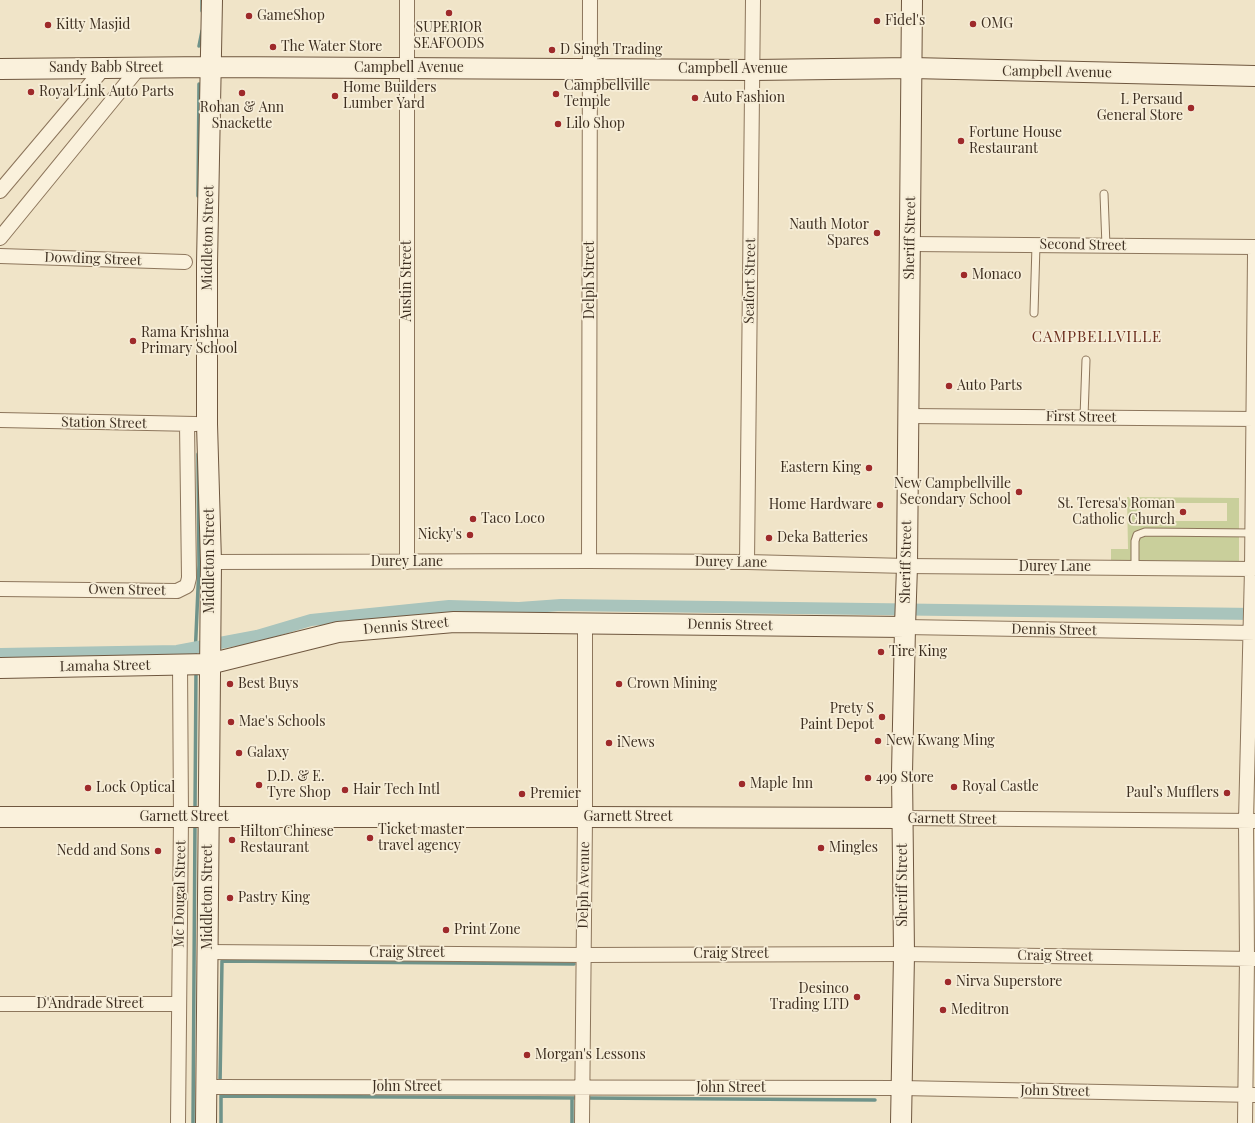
<!DOCTYPE html>
<meta charset="utf-8">
<style>
body{margin:0}
canvas{display:block;background:#f0e4c8}
</style>
<canvas width="1255" height="1123"></canvas>
<script>
const ctx = document.querySelector('canvas').getContext('2d');
ctx.lineJoin = 'round';
function paint(path, color) { ctx.fillStyle = color; ctx.fill(path, 'evenodd'); }
const shape = rows => new Path2D(rows.map(r => 'M' + r).join(''));
function stroke(path, color, width, dash) { ctx.strokeStyle = color; ctx.lineWidth = width; ctx.lineCap = dash ? 'butt' : 'round'; ctx.setLineDash(dash || []); ctx.stroke(path); }
function write(font, color, halo, rows, align = 'center') {
  ctx.font = font + ' "Playfair Display",serif'; ctx.lineWidth = 3.5; ctx.setLineDash([]); ctx.textBaseline = 'middle'; ctx.strokeStyle = halo; ctx.fillStyle = color; for (const [text, x, y, turn = 0] of rows) {
    ctx.save(); ctx.translate(x, y); ctx.rotate((+turn || 0) * Math.PI / 180); ctx.textAlign = isNaN(turn) ? turn : align; if (halo) ctx.strokeText(text, 0, 0); ctx.fillText(text, 0, 0); ctx.restore();
  }
}
paint(shape([
 [1127,497,1239,498,1239,566,1111,564,1111,549,1128,549],
 [1140,503,1227,503,1227,521,1140,521]
]), '#c9cf9b');
stroke(shape([
 [202,0,202,11],
 [199,46,202,31],
 [198,196,199,84],
 [195,658,199,565,198,454],
 [195,810,196,670],
 [220,1084,222,961,574,964],
 [221,1094,221,1123],
 [221,1096,580,1098],
 [572,1098,572,1123],
 [586,1098,875,1100],
 [193,1123,195,822]
]), '#6f938a', 3.5);
stroke(shape([
 [0,654,177,651,257,636,311,620,449,606,519,608,561,605,1255,614]
]), '#a9c4bc', 12);
const lane = shape([
 [1104,194,1106,246],
 [1034,313,1036,245],
 [1084,417,1086,360],
 [1135,568,1135,541,1137,535,1145,532,1252,533]
]);
const street = shape([
 [0,191,103,69],
 [0,238,138,69],
 [911,244,1255,247],
 [0,256,185,262],
 [909,416,1255,419],
 [0,420,196,424],
 [589,561,590,0],
 [211,562,589,561,747,562,907,566,1252,569],
 [407,562,407,0],
 [747,562,753,0],
 [0,589,177,591,187,586,189,578,187,424],
 [905,627,1255,633],
 [902,818,1254,821],
 [207,952,583,955,904,954,1255,959],
 [0,1004,179,1004],
 [207,1087,901,1088,1255,1095],
 [178,1123,181,817,180,664],
 [582,1123,585,817,585,624],
 [1245,1123,1247,959,1246,821,1252,569,1255,254]
]);
const secondary = shape([
 [0,69,211,67,753,70,912,68,1255,76],
 [0,668,209,664,338,632,454,622,905,627],
 [0,817,585,817,902,818],
 [206,1123,211,562,207,424,207,264,212,0],
 [901,1123,904,954,902,773,905,627,907,566,912,0]
]);
stroke(lane, '#8d765c', 9);
stroke(street, '#8d765c', 16);
stroke(secondary, '#6f573f', 22);
stroke(lane, '#faf1dc', 7);
stroke(street, '#faf1dc', 14);
stroke(secondary, '#faf1dc', 20);
for (const [x, y, r, color] of [
 [449,13,4,"#9e2a2b"],
 [249,16,4,"#9e2a2b"],
 [877,21,4,"#9e2a2b"],
 [973,24,4,"#9e2a2b"],
 [48,25,4,"#9e2a2b"],
 [273,47,4,"#9e2a2b"],
 [552,50,4,"#9e2a2b"],
 [31,92,4,"#9e2a2b"],
 [242,93,4,"#9e2a2b"],
 [556,94,4,"#9e2a2b"],
 [335,96,4,"#9e2a2b"],
 [695,98,4,"#9e2a2b"],
 [1191,108,4,"#9e2a2b"],
 [558,124,4,"#9e2a2b"],
 [961,141,4,"#9e2a2b"],
 [877,233,4,"#9e2a2b"],
 [964,275,4,"#9e2a2b"],
 [133,341,4,"#9e2a2b"],
 [949,386,4,"#9e2a2b"],
 [869,468,4,"#9e2a2b"],
 [1019,492,4,"#9e2a2b"],
 [880,505,4,"#9e2a2b"],
 [1183,512,4,"#9e2a2b"],
 [473,519,4,"#9e2a2b"],
 [470,535,4,"#9e2a2b"],
 [769,538,4,"#9e2a2b"],
 [881,652,4,"#9e2a2b"],
 [230,684,4,"#9e2a2b"],
 [619,684,4,"#9e2a2b"],
 [882,717,4,"#9e2a2b"],
 [231,722,4,"#9e2a2b"],
 [878,741,4,"#9e2a2b"],
 [609,743,4,"#9e2a2b"],
 [239,753,4,"#9e2a2b"],
 [868,778,4,"#9e2a2b"],
 [742,784,4,"#9e2a2b"],
 [259,785,4,"#9e2a2b"],
 [954,787,4,"#9e2a2b"],
 [88,788,4,"#9e2a2b"],
 [345,790,4,"#9e2a2b"],
 [1227,793,4,"#9e2a2b"],
 [522,794,4,"#9e2a2b"],
 [370,838,4,"#9e2a2b"],
 [232,840,4,"#9e2a2b"],
 [821,848,4,"#9e2a2b"],
 [158,851,4,"#9e2a2b"],
 [230,898,4,"#9e2a2b"],
 [446,930,4,"#9e2a2b"],
 [948,982,4,"#9e2a2b"],
 [857,997,4,"#9e2a2b"],
 [943,1010,4,"#9e2a2b"],
 [527,1055,4,"#9e2a2b"]
]) { const dot = new Path2D(); dot.arc(x, y, r, 0, 2 * Math.PI); ctx.fillStyle = color; ctx.fill(dot); stroke(dot, '#f7eed8', 1.5); }
write('14px', '#3d2e20', '#f7eed8', [
 ["GameShop",257,16],
 ["Fidel's",885,21],
 ["OMG",981,24],
 ["Kitty Masjid",56,25],
 ["SUPERIOR",449,28,"center"],
 ["SEAFOODS",449,44,"center"],
 ["The Water Store",281,47],
 ["D Singh Trading",560,50],
 ["Campbellville",564,86],
 ["Temple",564,102],
 ["Home Builders",343,88],
 ["Lumber Yard",343,104],
 ["Royal Link Auto Parts",39,92],
 ["Auto Fashion",703,98],
 ["L Persaud",1183,100,"right"],
 ["General Store",1183,116,"right"],
 ["Rohan & Ann",242,108,"center"],
 ["Snackette",242,124,"center"],
 ["Lilo Shop",566,124],
 ["Fortune House",969,133],
 ["Restaurant",969,149],
 ["Nauth Motor",869,225,"right"],
 ["Spares",869,241,"right"],
 ["Monaco",972,275],
 ["Rama Krishna",141,333],
 ["Primary School",141,349],
 ["Auto Parts",957,386],
 ["Eastern King",861,468,"right"],
 ["New Campbellville",1011,484,"right"],
 ["Secondary School",1011,500,"right"],
 ["St. Teresa's Roman",1175,504,"right"],
 ["Catholic Church",1175,520,"right"],
 ["Home Hardware",872,505,"right"],
 ["Taco Loco",481,519],
 ["Nicky's",462,535,"right"],
 ["Deka Batteries",777,538],
 ["Tire King",889,652],
 ["Best Buys",238,684],
 ["Crown Mining",627,684],
 ["Prety S",874,709,"right"],
 ["Paint Depot",874,725,"right"],
 ["Mae's Schools",239,722],
 ["New Kwang Ming",886,741],
 ["iNews",617,743],
 ["Galaxy",247,753],
 ["D.D. & E.",267,777],
 ["Tyre Shop",267,793],
 ["499 Store",876,778],
 ["Maple Inn",750,784],
 ["Royal Castle",962,787],
 ["Lock Optical",96,788],
 ["Hair Tech Intl",353,790],
 ["Paul’s Mufflers",1219,793,"right"],
 ["Premier",530,794],
 ["Ticket master",378,830],
 ["travel agency",378,846],
 ["Hilton Chinese",240,832],
 ["Restaurant",240,848],
 ["Mingles",829,848],
 ["Nedd and Sons",150,851,"right"],
 ["Pastry King",238,898],
 ["Print Zone",454,930],
 ["Nirva Superstore",956,982],
 ["Desinco",849,989,"right"],
 ["Trading LTD",849,1005,"right"],
 ["Meditron",951,1010],
 ["Morgan's Lessons",535,1055]
], 'left');
write('14px', '#3d2e20', '#f7eed8', [
 ["Sandy Babb Street",106,68],
 ["Campbell Avenue",409,68],
 ["Campbell Avenue",733,69],
 ["Campbell Avenue",1057,72,1],
 ["Middleton Street",208,238,-89],
 ["Sheriff Street",910,238,-89],
 ["Second Street",1083,245,1],
 ["Dowding Street",93,259,2],
 ["Delph Street",590,280,-90],
 ["Austin Street",407,281,-90],
 ["Seafort Street",750,281,-89],
 ["First Street",1081,417,1],
 ["Station Street",104,423,1],
 ["Middleton Street",210,561,-90],
 ["Durey Lane",407,562],
 ["Durey Lane",731,562,1],
 ["Sheriff Street",906,562,-89],
 ["Durey Lane",1055,567],
 ["Owen Street",127,590,1],
 ["Dennis Street",730,625,1],
 ["Dennis Street",406,626,-5],
 ["Dennis Street",1054,630,1],
 ["Lamaha Street",105,666,-1],
 ["Garnett Street",184,817],
 ["Garnett Street",628,817],
 ["Garnett Street",952,819,1],
 ["Delph Avenue",584,885,-89],
 ["Sheriff Street",903,885,-90],
 ["Mc Dougal Street",180,894,-89],
 ["Middleton Street",208,897,-90],
 ["Craig Street",407,953],
 ["Craig Street",731,954],
 ["Craig Street",1055,956,1],
 ["D'Andrade Street",90,1004],
 ["John Street",407,1087],
 ["John Street",731,1088],
 ["John Street",1055,1091,1]
]);
ctx.letterSpacing = '1px';
write('15px', '#6b2e1e', '#f7eed8', [
 ["CAMPBELLVILLE",1097,337]
]);
ctx.letterSpacing = '0px';
</script>
